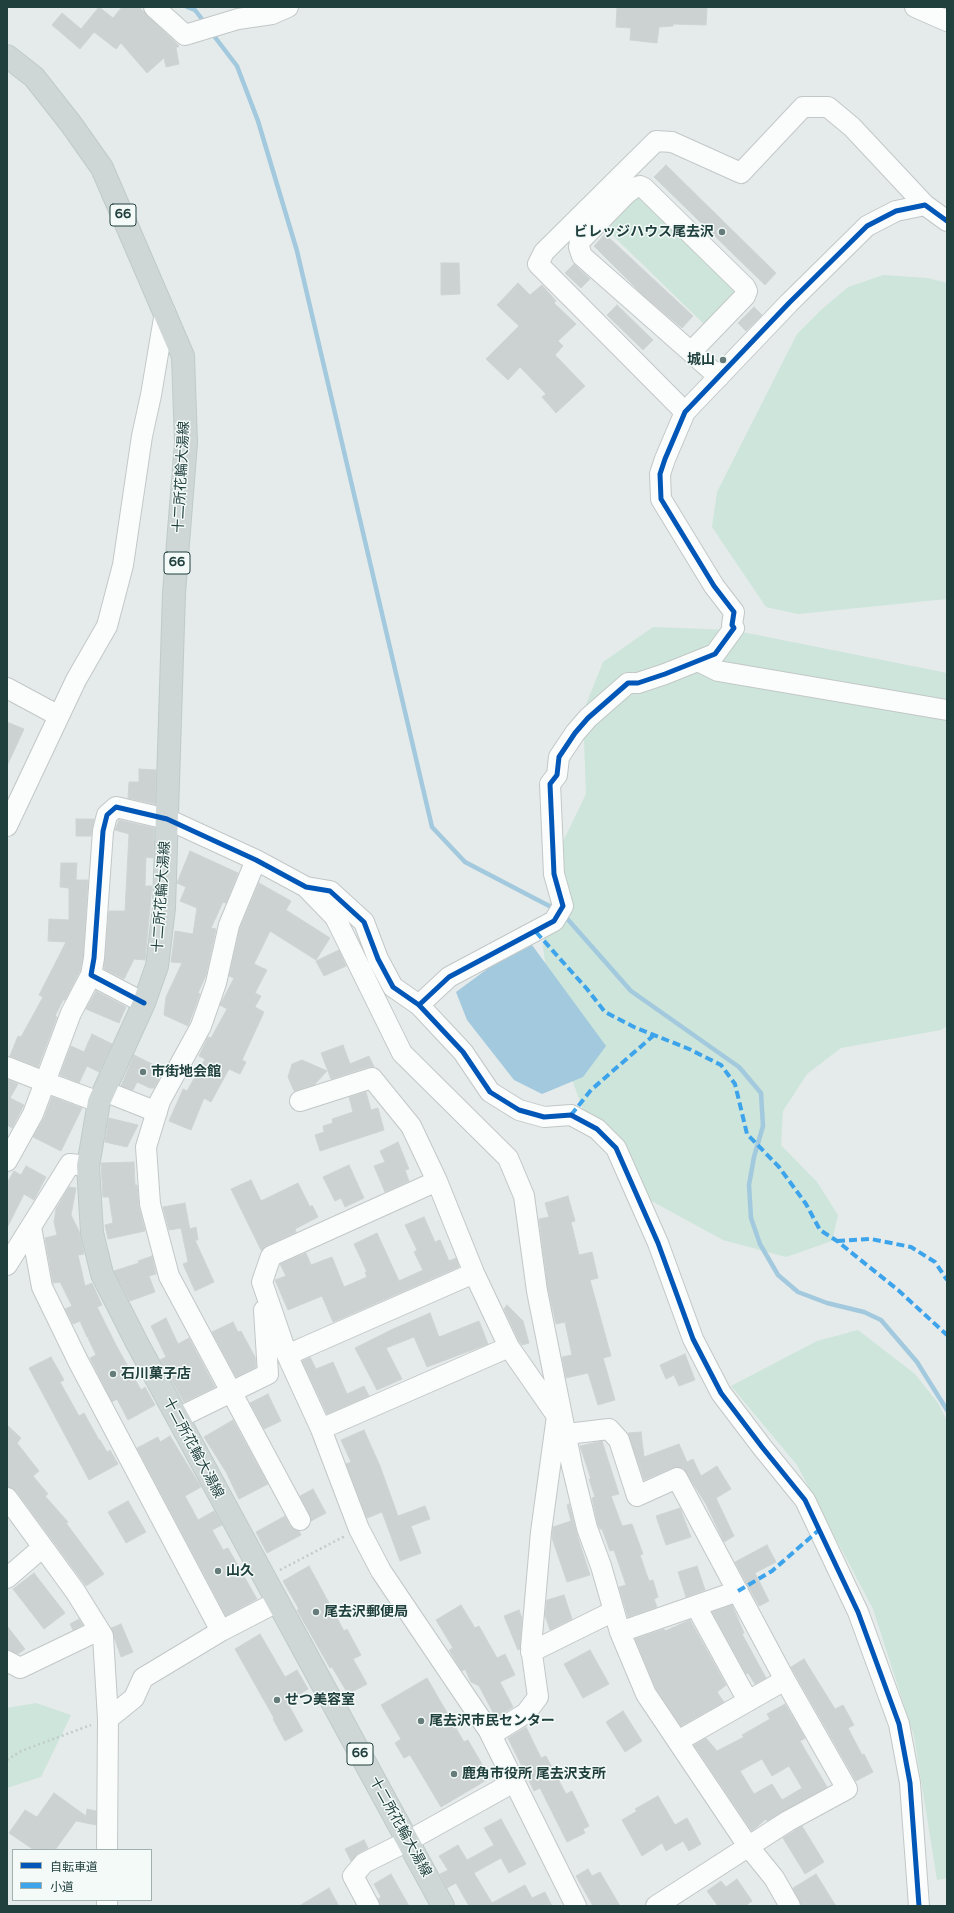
<!DOCTYPE html>
<meta charset="utf-8">
<style>
body{margin:0}
#map{position:relative;width:954px;height:1913px;overflow:hidden;background:#e5ebea;font-family:"Varela Round","Noto Sans JP",sans-serif}
canvas{display:block}
.frame{position:absolute;inset:0;border:8px solid #20403e;pointer-events:none}
.legend{position:absolute;left:12px;top:1849px;width:140px;height:52px;box-sizing:border-box;background:#f3faf8;border:1px solid #9fb0ae;margin:0;padding:5px 7px;list-style:none;font-size:12px;color:#20403e}
.legend li{display:flex;align-items:center;gap:8px;height:20px}
.legend b{width:20px;border:1px solid #9fb0ae}
</style>
<div id="map">
<canvas width="954" height="1913"></canvas>
<div class="frame"></div>
<ul class="legend">
<li><b style="height:5px;background:#0057b8"></b>自転車道</li>
<li><b style="height:5px;background:#3da4ec"></b>小道</li>
</ul>
</div>
<script>
const ctx = document.querySelector('canvas').getContext('2d');
ctx.lineJoin = 'round';
function paint(path, color) { ctx.fillStyle = color; ctx.fill(path, 'evenodd'); }
const shape = rows => new Path2D(rows.map(r => 'M' + r).join(''));
function stroke(path, color, width, dash) { ctx.strokeStyle = color; ctx.lineWidth = width; ctx.lineCap = dash ? 'butt' : 'round'; ctx.setLineDash(dash || []); ctx.stroke(path); }
function write(font, color, halo, rows, align = 'center') {
  ctx.font = font + ' "Varela Round","Noto Sans JP",sans-serif'; ctx.lineWidth = 3; ctx.setLineDash([]); ctx.textBaseline = 'middle'; ctx.strokeStyle = halo; ctx.fillStyle = color; for (const [text, x, y, turn = 0] of rows) {
    ctx.save(); ctx.translate(x, y); ctx.rotate((+turn || 0) * Math.PI / 180); ctx.textAlign = isNaN(turn) ? turn : align; if (halo) ctx.strokeText(text, 0, 0); ctx.fillText(text, 0, 0); ctx.restore();
  }
}
paint(shape([
 [634,192,741,288,706,326,602,225],
 [883,275,928,278,947,283,947,599,798,614,766,607,712,527,717,492,797,334,821,310,848,287],
 [653,627,732,630,947,673,947,1026,941,1030,841,1048,807,1074,783,1111,781,1145,817,1182,838,1215,832,1241,786,1257,723,1240,646,1198,593,1137,555,1033,543,947,556,856,586,794,583,712,603,662],
 [858,1330,915,1374,938,1403,947,1421,947,1878,937,1880,914,1736,873,1609,797,1465,731,1386,817,1341],
 [36,1703,71,1715,41,1777,7,1788,7,1708]
]), '#cde5da');
paint(shape([
 [532,945,606,1046,583,1077,542,1094,514,1080,467,1020,456,992,490,967]
]), '#a2c9dd');
stroke(shape([
 [187,7,195,10,205,23],
 [211,32,237,66,258,121,297,251,432,827,465,862,555,909],
 [563,914,631,991,739,1067,761,1093,763,1126,754,1157,749,1185,751,1218,760,1244,778,1275,798,1292,827,1303,864,1312,881,1320,917,1362,947,1410]
]), '#a2c9dd', 4.5);
const building = shape([
 [99,7,113,18,122,7,139,7,179,46,176,48,179,64,166,67,164,58,147,73,121,43,116,49,94,32,80,49,52,25,62,13,81,29,99,7],
 [617,7,707,7,706,25,673,24,673,26,659,27,657,43,630,40,631,28,616,27,617,7],
 [666,165,776,273,765,285,654,177,666,165],
 [605,234,693,316,682,328,645,297,594,246,605,234],
 [441,263,459,263,460,294,441,295,441,263],
 [574,264,590,279,581,288,565,273,574,264],
 [518,283,530,295,542,285,556,301,554,303,576,324,558,341,563,346,555,355,585,386,556,413,542,397,546,394,520,367,508,380,486,359,519,326,497,305,518,283],
 [617,305,653,340,643,350,607,315,617,305],
 [754,307,762,315,746,331,738,323,754,307],
 [7,722,24,729,7,766,7,722],
 [139,769,156,770,155,804,128,798,129,782,139,782,139,769],
 [76,819,94,819,91,836,76,836,76,819],
 [119,820,154,828,153,858,146,857,145,886,152,886,145,960,134,959,124,979,104,969,109,911,125,911,129,834,115,830,119,820],
 [190,851,238,873,226,903,223,902,211,928,216,929,206,975,198,993,200,994,188,1026,164,1015,166,997,182,963,171,962,175,931,193,934,197,908,180,901,186,887,177,883,190,851],
 [61,863,77,863,76,880,88,880,83,957,80,971,65,1000,63,1000,55,1016,57,1017,38,1067,10,1056,18,1036,21,1037,43,997,39,995,66,942,48,941,49,919,69,920,69,888,60,887,61,863],
 [259,883,291,901,286,910,330,938,316,960,270,931,254,964,267,970,255,993,261,996,255,1007,264,1012,242,1060,246,1062,240,1074,229,1069,211,1102,204,1098,191,1130,169,1121,183,1089,187,1091,205,1059,199,1056,207,1039,208,1037,211,1038,227,1009,220,1005,234,978,229,976,240,928,259,883],
 [339,950,346,966,324,976,316,961,339,950],
 [96,991,126,1007,119,1023,86,1009,96,991],
 [92,1034,112,1044,99,1072,87,1066,79,1083,60,1075,71,1046,84,1052,92,1034],
 [343,1045,350,1064,369,1056,374,1067,368,1067,331,1079,321,1053,343,1045],
 [134,1055,164,1070,154,1088,150,1088,137,1082,133,1090,121,1086,134,1055],
 [302,1060,327,1071,314,1085,294,1091,288,1077,292,1064,302,1060],
 [7,1079,18,1084,10,1098,24,1105,12,1128,7,1125,7,1079],
 [366,1092,371,1110,378,1108,384,1130,320,1151,315,1135,324,1132,323,1126,333,1123,332,1119,353,1112,349,1097,366,1092],
 [52,1097,82,1108,61,1151,33,1137,44,1118,52,1097],
 [109,1118,138,1125,127,1147,105,1142,109,1118],
 [398,1142,409,1169,405,1170,409,1181,385,1192,374,1166,385,1162,380,1151,398,1142],
 [134,1162,135,1185,137,1185,139,1207,145,1231,108,1239,105,1225,113,1223,109,1197,103,1197,101,1163,134,1162],
 [349,1165,364,1198,345,1207,341,1198,335,1201,323,1177,349,1165],
 [26,1166,46,1177,34,1200,24,1194,7,1228,7,1183,14,1171,21,1175,26,1166],
 [251,1180,261,1201,298,1183,310,1207,312,1205,318,1217,295,1229,296,1232,266,1246,261,1250,231,1189,251,1180],
 [69,1187,76,1188,71,1215,79,1231,84,1254,78,1255,85,1286,92,1283,102,1305,97,1307,116,1345,141,1390,145,1387,155,1405,128,1420,117,1399,112,1402,90,1358,96,1355,88,1338,90,1337,87,1337,80,1321,73,1324,65,1309,72,1306,60,1282,53,1283,45,1238,57,1235,54,1222,56,1209,69,1187],
 [568,1196,575,1221,571,1222,579,1255,592,1252,598,1278,590,1280,611,1356,603,1358,615,1400,598,1405,588,1373,566,1378,562,1357,572,1355,565,1322,556,1324,548,1289,539,1219,549,1217,545,1203,568,1196],
 [185,1203,189,1225,190,1229,196,1227,198,1240,195,1240,214,1282,195,1291,183,1264,188,1262,181,1228,169,1230,163,1207,185,1203],
 [424,1217,435,1242,440,1240,449,1261,456,1258,459,1267,333,1322,322,1296,288,1310,275,1280,286,1276,280,1264,306,1253,311,1265,332,1257,344,1287,367,1277,365,1272,367,1272,354,1244,377,1233,399,1281,423,1270,414,1252,417,1250,405,1225,424,1217],
 [152,1256,156,1274,149,1276,155,1292,130,1301,114,1271,139,1263,138,1261,152,1256],
 [507,1305,523,1321,529,1343,522,1345,519,1341,504,1309,507,1305],
 [430,1313,439,1337,479,1321,488,1344,427,1367,414,1337,386,1348,402,1379,377,1390,355,1348,393,1329,430,1313],
 [166,1318,178,1344,189,1338,215,1387,184,1402,160,1360,166,1357,151,1326,166,1318],
 [233,1322,238,1332,241,1331,255,1357,256,1367,236,1377,212,1332,233,1322],
 [685,1354,695,1380,679,1386,674,1375,666,1379,660,1365,685,1354],
 [51,1357,64,1380,60,1382,79,1416,84,1413,99,1440,100,1440,107,1452,110,1450,118,1464,89,1480,29,1368,51,1357],
 [310,1357,316,1369,333,1362,347,1394,364,1386,369,1396,327,1414,302,1361,310,1357],
 [268,1394,281,1421,264,1429,250,1403,268,1394],
 [233,1420,268,1484,239,1499,226,1472,204,1437,233,1420],
 [7,1425,21,1438,17,1443,39,1471,33,1476,48,1494,45,1496,68,1522,66,1523,104,1574,86,1586,16,1491,7,1487,7,1425],
 [364,1430,380,1466,398,1516,425,1506,430,1519,411,1526,421,1553,400,1561,382,1512,367,1518,346,1464,351,1462,341,1440,364,1430],
 [641,1432,644,1457,679,1444,687,1462,693,1459,701,1476,717,1466,731,1489,716,1498,734,1536,724,1542,706,1504,683,1468,672,1468,644,1480,628,1433,641,1432],
 [170,1436,201,1487,185,1496,198,1520,214,1511,222,1525,212,1530,223,1550,228,1548,257,1599,226,1616,137,1448,158,1437,160,1442,170,1436],
 [602,1441,619,1494,611,1496,622,1526,632,1524,643,1554,640,1555,649,1581,653,1580,658,1597,654,1599,657,1607,628,1617,619,1587,626,1585,614,1550,610,1551,602,1529,600,1529,598,1525,592,1498,595,1497,589,1479,591,1479,580,1446,602,1441],
 [313,1489,326,1513,311,1521,300,1496,313,1489],
 [128,1501,146,1532,126,1543,108,1512,128,1501],
 [569,1504,578,1538,590,1575,567,1582,552,1538,553,1527,571,1521,567,1505,569,1504],
 [680,1508,691,1537,666,1545,656,1516,680,1508],
 [285,1516,290,1526,299,1531,301,1535,267,1553,256,1532,285,1516],
 [767,1545,776,1562,755,1573,769,1601,759,1606,735,1562,767,1545],
 [309,1566,344,1631,347,1629,361,1655,353,1659,367,1684,348,1694,332,1667,330,1668,297,1610,299,1609,283,1581,309,1566],
 [697,1566,705,1590,686,1597,678,1572,697,1566],
 [34,1573,65,1613,44,1629,13,1589,34,1573],
 [564,1595,572,1619,550,1630,545,1615,547,1600,564,1595],
 [461,1605,475,1628,479,1626,497,1658,505,1654,515,1675,500,1682,513,1707,496,1718,479,1686,471,1682,465,1669,462,1671,449,1650,453,1648,436,1620,461,1605],
 [732,1605,744,1633,742,1634,766,1678,755,1684,748,1673,746,1674,712,1612,732,1605],
 [519,1610,522,1618,520,1649,518,1650,504,1616,519,1610],
 [79,1619,83,1625,73,1630,70,1624,79,1619],
 [690,1620,726,1685,717,1692,724,1702,681,1726,656,1689,635,1639,664,1629,665,1631,690,1620],
 [121,1624,133,1652,121,1657,111,1628,121,1624],
 [7,1626,25,1649,18,1654,7,1650,7,1626],
 [260,1634,285,1677,297,1670,308,1689,287,1702,303,1731,285,1741,273,1719,274,1718,235,1649,260,1634],
 [590,1650,609,1684,583,1698,564,1664,590,1650],
 [804,1659,835,1709,843,1705,854,1725,848,1728,862,1755,864,1754,873,1772,856,1781,791,1667,804,1659],
 [427,1678,464,1742,468,1740,490,1778,441,1807,410,1755,404,1758,395,1743,401,1739,381,1705,427,1678],
 [785,1704,805,1738,800,1741,827,1787,767,1821,766,1819,752,1831,694,1745,706,1738,717,1751,744,1737,742,1735,770,1719,767,1714,785,1704],
 [762,1759,772,1776,789,1766,802,1788,782,1800,772,1784,754,1794,740,1771,762,1759],
 [623,1711,642,1741,625,1752,606,1722,623,1711],
 [526,1727,541,1758,546,1756,566,1794,572,1791,589,1826,583,1829,585,1833,567,1842,540,1788,534,1791,508,1738,526,1727],
 [54,1793,86,1816,87,1809,96,1811,96,1825,76,1821,55,1850,34,1850,9,1833,25,1810,37,1817,54,1793],
 [658,1796,675,1825,687,1818,701,1844,689,1851,683,1841,666,1851,662,1843,642,1856,622,1820,637,1811,635,1809,658,1796],
 [501,1819,526,1864,509,1873,501,1858,474,1873,492,1903,525,1885,532,1898,545,1892,552,1906,469,1906,456,1883,447,1888,440,1874,448,1870,439,1856,458,1845,467,1860,494,1845,484,1828,501,1819],
 [802,1826,824,1862,805,1874,783,1838,802,1826],
 [364,1840,368,1848,359,1853,351,1861,345,1849,364,1840],
 [588,1869,592,1876,600,1872,620,1906,593,1906,576,1876,588,1869],
 [391,1874,409,1906,380,1906,378,1899,381,1897,374,1884,391,1874],
 [816,1874,836,1906,801,1906,793,1888,816,1874],
 [737,1879,752,1901,745,1906,718,1906,707,1891,721,1881,726,1887,737,1879],
 [329,1888,339,1906,299,1906,329,1888]
]);
paint(building, '#ccd2d1');
stroke(building, '#ced4d3', 1);
const minor = shape([
 [154,7,185,35,238,19,272,14,288,7],
 [915,7,947,21],
 [691,352,745,296,747,291,745,287,644,188,640,186,634,188,627,193,580,241,579,247,582,256,691,352,719,377],
 [685,412,538,264,544,252,656,141,672,142,741,173,803,107,828,107,852,127,925,205],
 [698,661,718,671,947,710],
 [7,688,59,716],
 [7,826,76,680,107,626,123,565,142,436,151,395,165,312],
 [256,860,229,925,216,983,201,1026,160,1101,146,1147,150,1204,169,1276,300,1520],
 [306,887,335,917,402,1053,508,1158,524,1196,537,1291,572,1466,587,1528,601,1566,620,1632,646,1694,748,1846,774,1878,790,1906],
 [91,975,144,1003],
 [419,1005,449,977,554,921,563,906,554,874,550,784,557,775,559,757,575,733,588,718,628,683,638,683,665,674,715,654,734,628,732,625,734,612,714,586,661,499,660,474,665,459,685,412,789,303,867,226,896,211,925,205,947,221],
 [7,1067,45,1082,99,1102],
 [104,1091,157,1112],
 [300,1101,372,1078,411,1126,437,1181,474,1273,509,1347,557,1416,567,1434,609,1429,619,1440,637,1496,677,1478,785,1680,847,1789,788,1821,656,1906],
 [7,1161,33,1114,71,1013,91,975,94,958,103,831,107,815,116,807,167,819,256,860,306,887,330,891,364,922,378,959,393,987,419,1005,463,1052,490,1092,519,1110,544,1117,571,1115,597,1129,616,1148,658,1243,693,1339,721,1393,762,1447,805,1500,858,1612,899,1724,910,1783,919,1906],
 [437,1181,271,1256,262,1282,287,1355,321,1429,359,1529,381,1571,489,1731,576,1906],
 [31,1227,42,1287,78,1361,221,1631],
 [7,1265,70,1164,88,1166],
 [287,1355,474,1273],
 [178,1418,268,1374,264,1310],
 [321,1429,509,1347],
 [7,1498,75,1591,103,1636,108,1719],
 [7,1578,43,1547],
 [696,1606,748,1701],
 [620,1632,738,1591],
 [531,1652,614,1611],
 [7,1661,20,1668,99,1630],
 [491,1735,526,1713,538,1697,531,1647,541,1532,557,1416],
 [678,1741,785,1680],
 [107,1850,108,1719,134,1698,143,1678,221,1631,277,1602],
 [107,1906,107,1900],
 [369,1906,353,1876,364,1863,408,1841,514,1782]
]);
const major = shape([
 [7,56,34,77,71,124,102,168,183,356,186,443,174,593,164,908,157,966,144,1003,99,1102,88,1166,92,1233,102,1274,137,1343,443,1906]
]);
stroke(minor, '#c2c8c7', 22);
stroke(major, '#c0caca', 24);
stroke(shape([
 [280,1570,345,1536],
 [7,1760,21,1751,91,1725]
]), '#c1cbca', 2.5, [2, 3]);
stroke(minor, '#fbfcfc', 20);
stroke(major, '#ced7d6', 22);
stroke(shape([
 [536,932,587,989,605,1012,634,1027,689,1049,721,1065,735,1084,747,1134,779,1167,806,1204,820,1230,837,1241,898,1290,947,1335],
 [571,1115,591,1090,654,1035],
 [837,1241,871,1239,911,1247,935,1262,947,1280],
 [738,1591,772,1571,819,1530]
]), '#3da4ec', 4, [8, 4]);
stroke(shape([
 [144,1003,91,975,94,958,103,831,107,815,116,807,167,819,256,860,306,887,330,891,364,922,378,959,393,987,419,1005,463,1052,490,1092,519,1110,544,1117,571,1115,597,1129,616,1148,658,1243,693,1339,721,1393,762,1447,805,1500,858,1612,899,1724,910,1783,919,1906],
 [419,1005,449,977,554,921,563,906,554,874,550,784,557,775,559,757,575,733,588,718,628,683,638,683,665,674,715,654,734,628,732,625,734,612,714,586,661,499,660,474,665,459,685,412,789,303,867,226,896,211,925,205,947,221]
]), '#0057b8', 5);
for (const [x, y, r, color] of [
 [722,232,4,"#657c7a"],
 [723,360,4,"#657c7a"],
 [143,1072,4,"#657c7a"],
 [113,1374,4,"#657c7a"],
 [218,1571,4,"#657c7a"],
 [316,1612,4,"#657c7a"],
 [277,1700,4,"#657c7a"],
 [421,1721,4,"#657c7a"],
 [454,1774,4,"#657c7a"]
]) { const dot = new Path2D(); dot.arc(x, y, r, 0, 2 * Math.PI); ctx.fillStyle = color; ctx.fill(dot); stroke(dot, '#f3faf8', 1.5); }
for (const [x, y, w] of [
 [123,215,26],
 [177,563,26],
 [360,1754,26]
]) { const box = new Path2D(); box.roundRect(x - w / 2, y - 11, w, 22, 3); ctx.fillStyle = '#f3faf8'; ctx.fill(box); stroke(box, '#20403e', 1); }
write('bold 13px', '#20403e', null, [
 ["66",123,215],
 ["66",177,563],
 ["66",360,1754]
]);
write('bold 14px', '#20403e', '#f3faf8', [
 ["ビレッジハウス尾去沢",714,232,"right"],
 ["城山",715,360,"right"],
 ["市街地会館",151,1072],
 ["石川菓子店",121,1374],
 ["山久",226,1571],
 ["尾去沢郵便局",324,1612],
 ["せつ美容室",285,1700],
 ["尾去沢市民センター",429,1721],
 ["鹿角市役所 尾去沢支所",462,1774]
], 'left');
write('14px', '#20403e', '#f3faf8', [
 ["十二所花輪大湯線",182,477,-87],
 ["十二所花輪大湯線",162,897,-86],
 ["十二所花輪大湯線",193,1448,62],
 ["十二所花輪大湯線",400,1827,61]
]);
</script>
